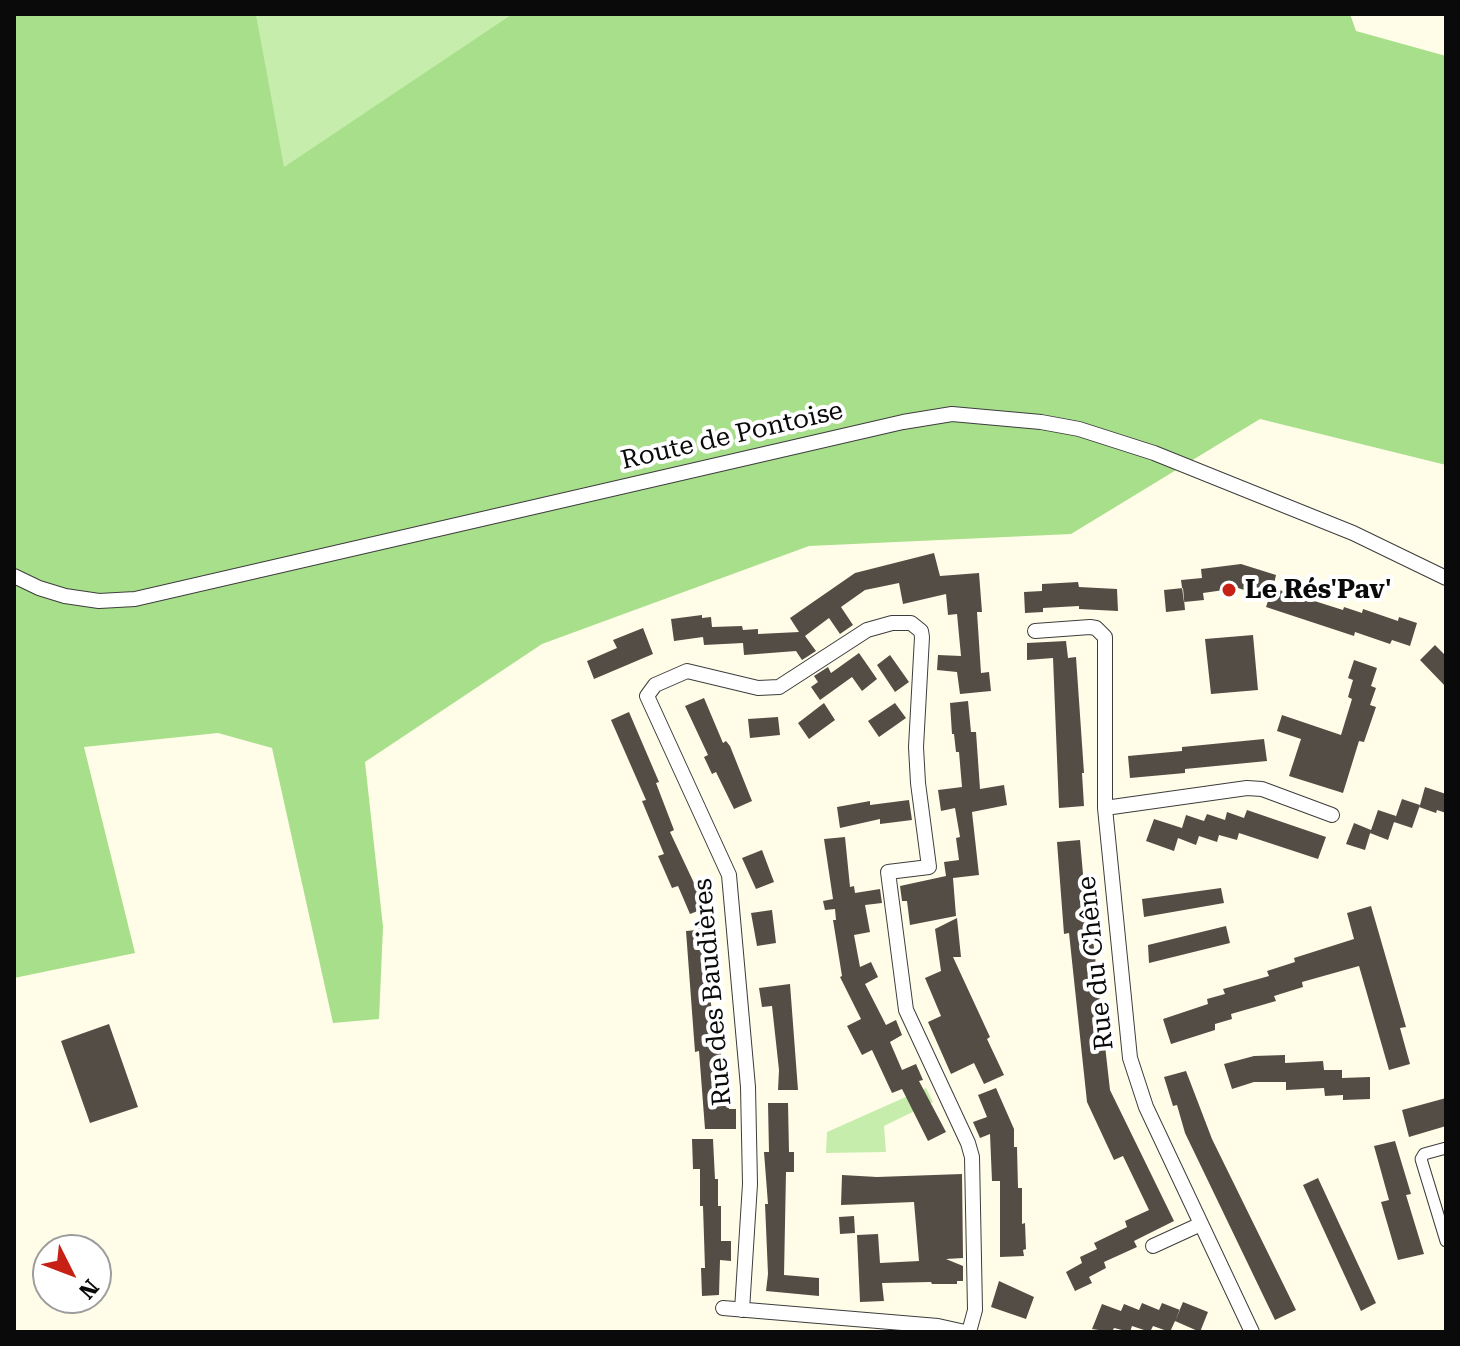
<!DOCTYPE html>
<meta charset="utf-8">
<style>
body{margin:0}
#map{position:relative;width:1460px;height:1346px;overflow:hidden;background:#fffde7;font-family:"Roboto Serif",serif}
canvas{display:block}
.frame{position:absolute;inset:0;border:16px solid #0a0a0a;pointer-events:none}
.north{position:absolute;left:32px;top:1234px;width:80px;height:80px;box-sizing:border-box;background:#fff;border:2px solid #9d9d9d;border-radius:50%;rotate:132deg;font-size:22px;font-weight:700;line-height:32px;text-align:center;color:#0a0a0a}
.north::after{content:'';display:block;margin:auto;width:28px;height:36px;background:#c72015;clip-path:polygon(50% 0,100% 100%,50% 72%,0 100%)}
</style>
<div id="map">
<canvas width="1460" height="1346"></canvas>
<div class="frame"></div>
<div class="north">N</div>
</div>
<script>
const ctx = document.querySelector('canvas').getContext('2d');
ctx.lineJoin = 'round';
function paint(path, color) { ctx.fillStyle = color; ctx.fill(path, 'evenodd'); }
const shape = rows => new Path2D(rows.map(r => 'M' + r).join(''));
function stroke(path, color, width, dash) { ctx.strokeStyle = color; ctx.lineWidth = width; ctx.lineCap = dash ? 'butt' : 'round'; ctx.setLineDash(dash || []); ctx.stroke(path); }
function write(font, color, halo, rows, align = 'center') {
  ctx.font = font + ' "Roboto Serif",serif'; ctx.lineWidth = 8; ctx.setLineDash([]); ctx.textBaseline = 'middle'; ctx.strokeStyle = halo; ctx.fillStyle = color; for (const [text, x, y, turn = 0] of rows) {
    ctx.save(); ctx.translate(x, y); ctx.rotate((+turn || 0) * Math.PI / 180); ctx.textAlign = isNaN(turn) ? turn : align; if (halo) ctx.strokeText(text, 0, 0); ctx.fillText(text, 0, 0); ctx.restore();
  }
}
paint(shape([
 [256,14,512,14,283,168],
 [926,1088,933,1102,884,1126,886,1152,826,1153,827,1132]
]), '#c7edad');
paint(shape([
 [14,14,256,14,284,167,512,14,1350,14,1356,31,1446,56,1446,465,1260,419,1071,534,809,546,542,644,365,762,383,927,379,1019,333,1023,272,748,218,733,84,747,135,953,14,978]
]), '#a8df8b');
paint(shape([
 [934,553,940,576,979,573,982,612,977,612,981,673,989,672,991,691,960,694,957,672,937,670,938,655,961,656,957,614,948,615,946,594,903,604,899,583,865,590,841,607,853,625,840,634,829,618,805,636,816,651,802,660,796,651,744,655,743,643,704,645,703,637,674,641,671,619,702,615,702,618,711,617,712,627,742,626,743,630,758,629,758,634,799,632,790,618,855,573],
 [1241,564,1276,575,1273,588,1343,610,1344,607,1362,613,1363,609,1398,621,1399,617,1417,623,1410,646,1392,640,1390,644,1355,632,1354,636,1266,607,1269,598,1238,588,1203,593,1204,600,1184,602,1181,580,1202,578,1201,569],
 [1078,582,1079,587,1117,589,1118,611,1079,609,1079,606,1043,608,1043,612,1025,613,1024,592,1042,591,1042,584],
 [1183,588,1185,610,1166,612,1164,590],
 [643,628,653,654,594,679,587,661,617,648,613,640],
 [1253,635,1258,690,1211,694,1205,639],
 [1066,641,1068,658,1076,657,1084,773,1082,773,1084,806,1059,808,1053,658,1027,660,1027,643],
 [1435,645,1446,656,1446,687,1420,660],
 [859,653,877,679,862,691,852,677,820,700,811,687,818,682,814,676,828,667,831,673],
 [890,655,909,682,895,692,877,665],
 [1354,660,1377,668,1371,686,1376,688,1370,705,1376,707,1364,742,1359,741,1343,793,1289,776,1301,739,1277,731,1282,715,1341,735,1352,699,1348,697,1353,680,1348,678],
 [704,698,723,743,726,741,730,746,752,801,734,809,716,772,712,774,704,757,708,755,685,706],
 [968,701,971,732,976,732,980,789,1004,785,1007,805,972,812,979,875,953,878,956,916,910,925,907,901,902,901,900,886,946,876,944,862,959,860,956,838,960,837,955,808,941,811,938,790,962,787,959,752,956,752,954,734,952,734,950,703],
 [824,703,835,720,809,739,798,723],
 [895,703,906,718,879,737,868,721],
 [629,712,659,782,656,783,674,830,670,832,694,883,698,882,708,907,690,914,678,886,672,888,658,856,664,854,642,801,646,800,611,720],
 [778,717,780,735,750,738,748,719],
 [1264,739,1267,761,1185,769,1185,773,1130,778,1128,756,1182,751,1182,747],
 [1425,787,1446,794,1446,813,1437,810,1436,813,1419,807,1420,805,1412,828,1394,822,1402,799,1420,805],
 [909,800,912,820,880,824,880,819,840,828,837,807,870,801,870,805],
 [1247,810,1326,837,1318,859,1239,833,1237,840,1219,835,1217,842,1199,836,1196,845,1178,838,1174,851,1146,841,1154,819,1182,828,1186,815,1204,821,1207,814,1225,820,1227,812,1244,818],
 [1378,810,1396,816,1388,840,1370,833],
 [1354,823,1371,830,1365,850,1346,844],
 [845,837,850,887,854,886,855,893,880,889,882,903,865,905,870,932,854,935,860,967,871,962,878,977,865,984,886,1025,896,1020,902,1035,890,1042,902,1070,916,1064,923,1080,919,1081,946,1132,928,1141,902,1089,892,1093,872,1050,862,1055,847,1026,861,1019,840,977,842,976,833,920,836,920,835,909,825,910,823,901,833,899,824,839],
 [1080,840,1088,931,1092,930,1110,1090,1174,1221,1134,1241,1137,1247,1104,1262,1106,1268,1089,1277,1092,1283,1075,1291,1066,1272,1082,1263,1080,1257,1097,1249,1094,1243,1127,1227,1125,1221,1149,1210,1123,1156,1114,1160,1087,1102,1069,933,1064,934,1057,842],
 [762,850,774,882,756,889,742,858],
 [1221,888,1224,903,1144,917,1142,899],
 [1371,906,1406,1027,1400,1028,1410,1064,1389,1070,1359,966,1302,982,1303,987,1274,996,1276,1001,1231,1014,1232,1019,1215,1024,1215,1030,1171,1044,1163,1019,1208,1004,1207,999,1225,994,1223,989,1269,976,1267,971,1295,962,1294,958,1354,939,1347,913],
 [772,910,776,943,757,946,751,913],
 [957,918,961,957,953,957,990,1037,987,1039,1004,1075,984,1084,974,1063,951,1074,928,1022,941,1016,925,978,941,971,935,929],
 [713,919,718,948,705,949,711,983,708,984,715,1031,720,1031,722,1078,724,1078,729,1109,736,1109,736,1129,705,1129,699,1051,695,1052,686,931,697,930,693,922],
 [1226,926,1230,943,1149,963,1148,945],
 [790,984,798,1090,778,1090,779,1070,772,1006,762,1007,759,988],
 [109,1024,138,1107,90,1123,61,1041],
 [1285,1055,1285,1063,1323,1061,1324,1070,1342,1070,1342,1078,1370,1077,1370,1099,1343,1100,1343,1095,1325,1096,1324,1088,1286,1090,1286,1082,1254,1082,1232,1089,1224,1064,1254,1056],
 [1186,1071,1212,1139,1296,1310,1275,1320,1185,1133,1177,1105,1173,1106,1164,1077],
 [996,1088,1014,1129,1014,1147,1017,1147,1018,1188,1022,1188,1022,1224,1025,1223,1026,1249,1023,1250,1024,1256,1000,1257,1000,1181,992,1181,990,1134,980,1138,973,1122,987,1117,978,1095],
 [1446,1098,1446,1126,1409,1137,1402,1110],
 [768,1103,788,1103,789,1152,794,1152,794,1172,786,1172,784,1275,819,1278,819,1296,766,1291,768,1274,765,1204,768,1204,764,1152,769,1152],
 [692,1139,713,1139,715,1179,718,1179,718,1206,721,1206,721,1241,731,1241,731,1261,720,1260,719,1295,702,1296,701,1268,705,1268,703,1206,700,1206,700,1169,693,1169],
 [1395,1141,1411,1194,1406,1195,1424,1254,1398,1260,1381,1202,1389,1200,1374,1146],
 [962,1174,963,1258,946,1259,963,1266,963,1281,957,1281,957,1284,932,1284,931,1282,882,1283,884,1301,860,1302,857,1235,878,1234,880,1263,919,1261,914,1202,841,1205,842,1175,877,1177],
 [1318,1178,1376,1303,1361,1311,1303,1185],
 [854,1216,855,1233,840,1234,839,1217],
 [999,1281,1034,1297,1026,1319,991,1307],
 [1183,1302,1208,1312,1200,1332,1175,1321],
 [1142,1303,1159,1310,1162,1303,1180,1310,1170,1332,1153,1326,1150,1332,1132,1326,1130,1332,1114,1328,1112,1332,1092,1329,1102,1304,1121,1311,1124,1304,1139,1310]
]), '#544d46');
const pedestrian = shape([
 [1446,1148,1424,1154,1421,1159,1446,1241]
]);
const minor = shape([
 [14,576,39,588,65,596,99,601,135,599,903,422,952,414,1041,422,1079,429,1154,453,1353,533,1446,578],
 [1035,631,1090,627,1096,628,1105,637,1105,808,1130,1058,1146,1107,1252,1332],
 [1105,808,1247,788,1262,789,1332,815],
 [1153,1246,1201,1224],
 [723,1308,938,1326,965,1332],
 [742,1310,750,1184,748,1087,729,875,647,696,655,685,687,671,758,688,779,687,867,630,892,623,911,623,921,631,922,637,916,747,918,783,929,867,888,872,906,1010,968,1143,972,1157,975,1310,969,1332]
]);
stroke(pedestrian, '#3d3d3d', 13);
stroke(minor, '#3d3d3d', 16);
stroke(pedestrian, '#fff', 11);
stroke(minor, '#fff', 14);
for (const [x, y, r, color] of [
 [1229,590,8,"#c72015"]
]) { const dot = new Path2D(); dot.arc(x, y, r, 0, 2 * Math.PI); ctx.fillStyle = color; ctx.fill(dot); stroke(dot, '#fff', 3); }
write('26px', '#0a0a0a', '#fff', [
 ["Route de Pontoise",732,436,-13],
 ["Rue du Chêne",1096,963,-96],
 ["Rue des Baudières",713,992,-95]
]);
write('bold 26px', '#0a0a0a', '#fff', [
 ["Le Rés'Pav'",1245,590]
], 'left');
</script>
